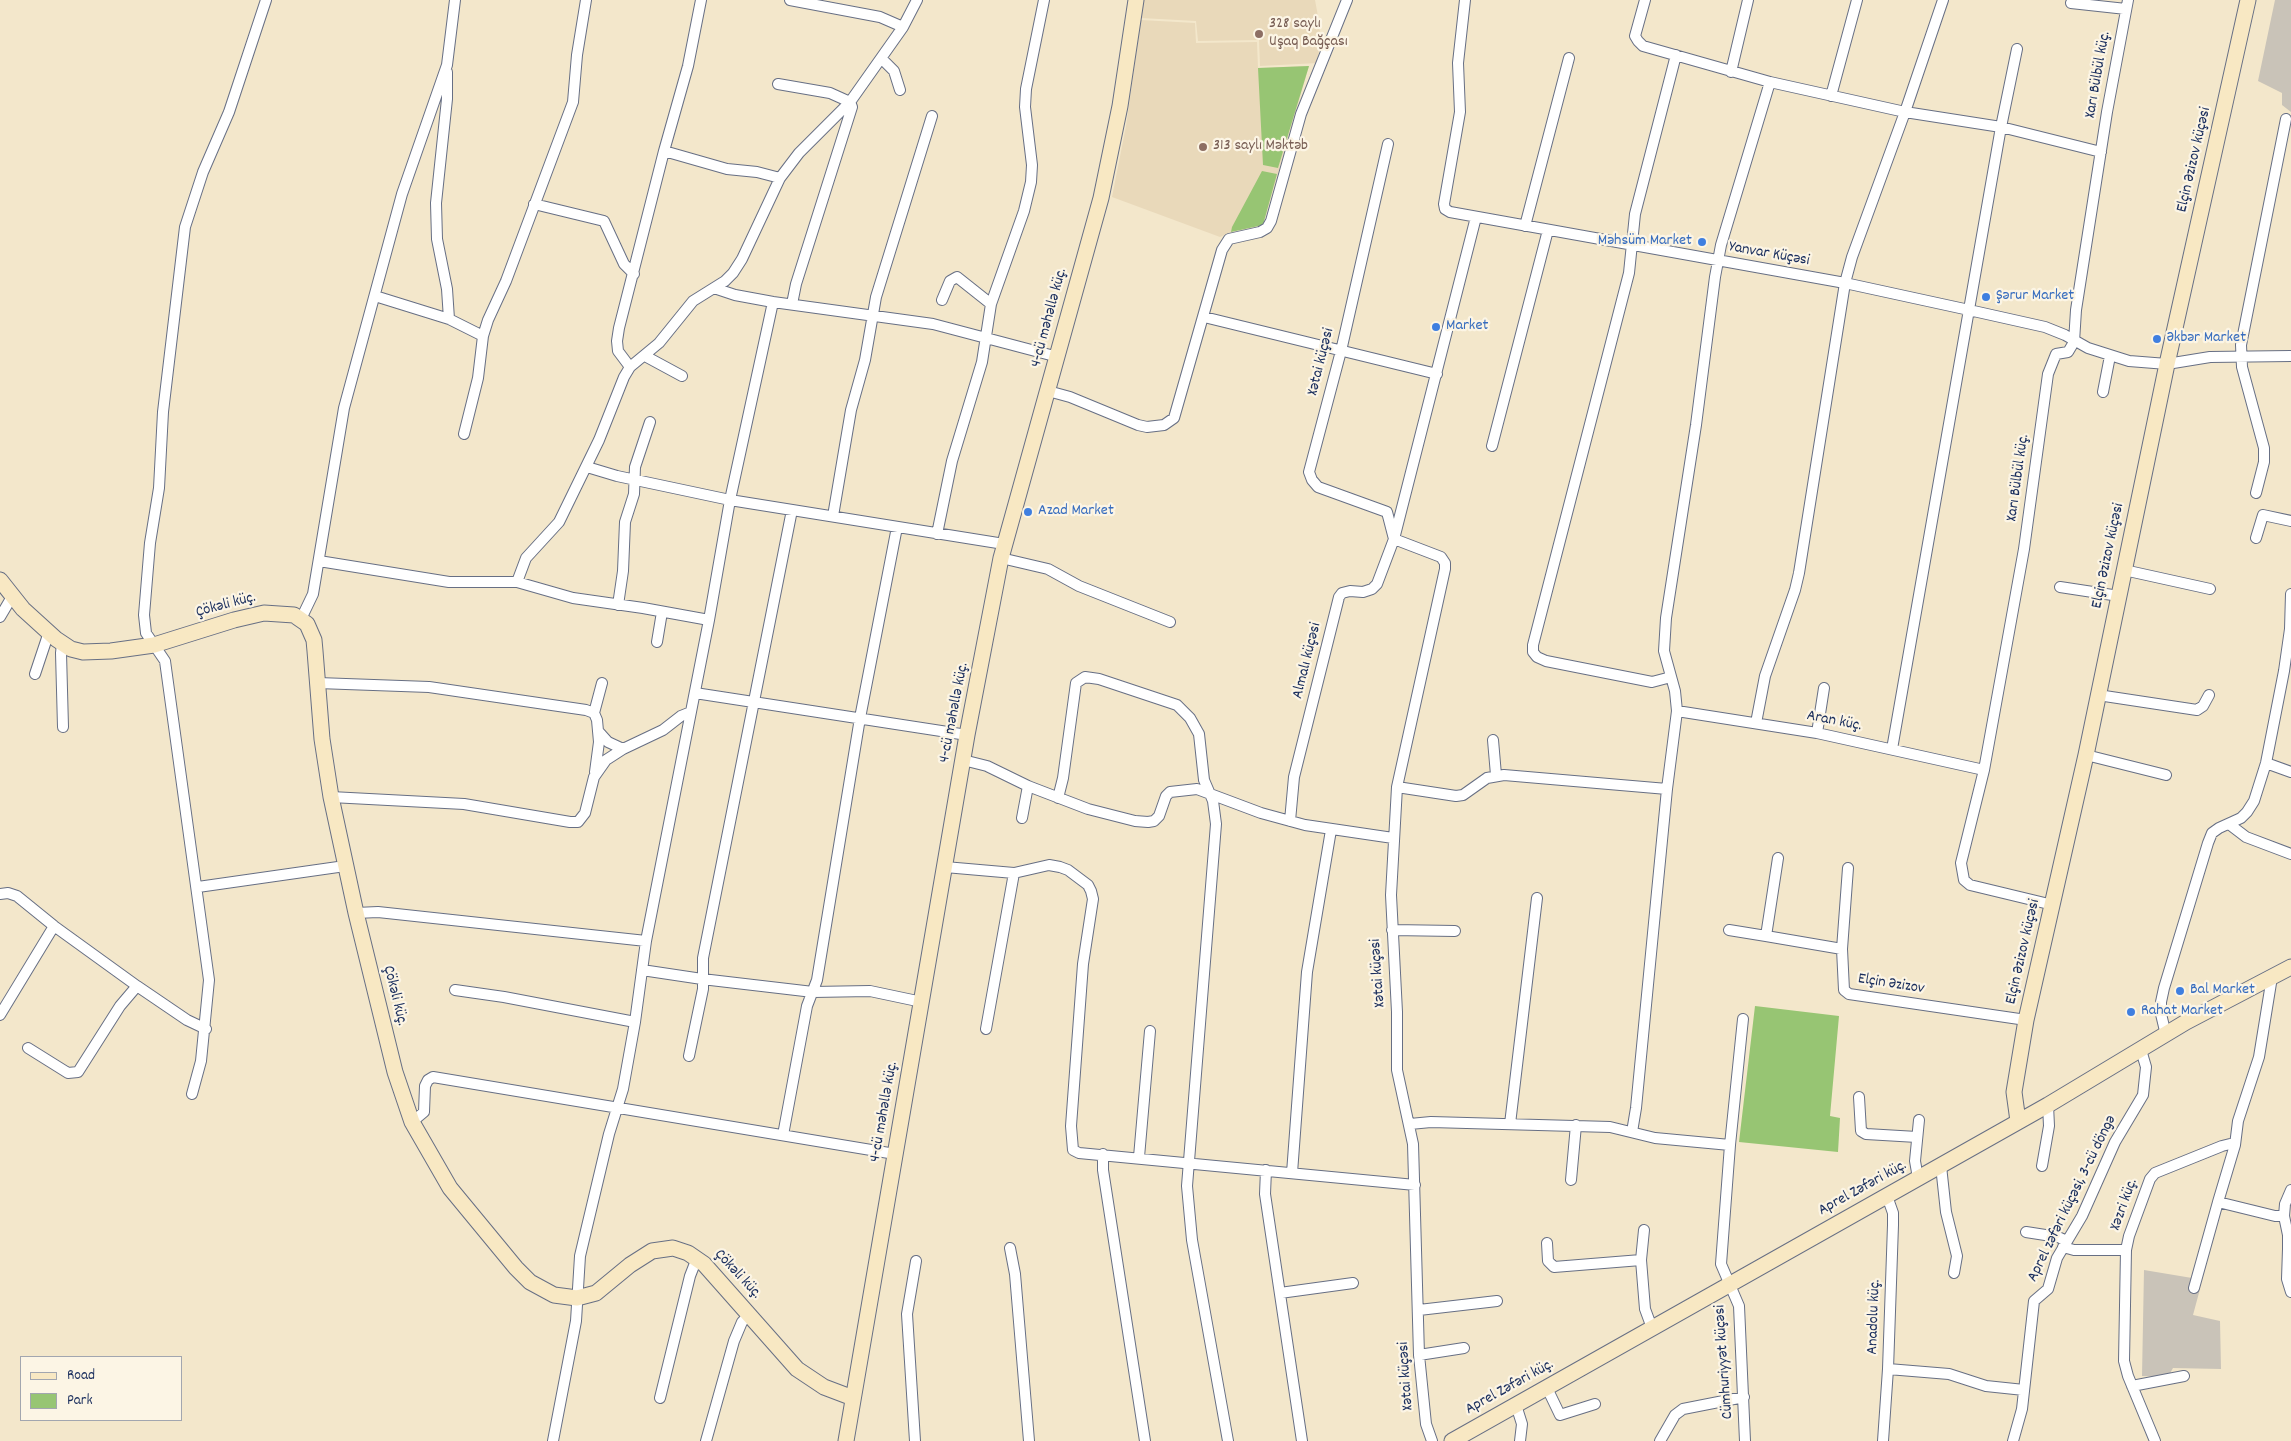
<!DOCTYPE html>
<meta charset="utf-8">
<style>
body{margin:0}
#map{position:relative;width:2291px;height:1441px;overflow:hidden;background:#f3e7cb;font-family:Dekko,sans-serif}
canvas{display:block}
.legend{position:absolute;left:20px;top:1356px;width:162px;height:65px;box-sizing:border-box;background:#fcf5e5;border:1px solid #a2a6af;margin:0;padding:6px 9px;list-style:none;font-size:15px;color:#1b2f5e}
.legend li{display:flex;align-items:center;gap:10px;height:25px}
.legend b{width:25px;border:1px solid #a2a6af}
</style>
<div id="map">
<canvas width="2291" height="1441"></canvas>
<ul class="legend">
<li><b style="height:6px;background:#f8e8c3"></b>Road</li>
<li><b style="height:14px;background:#97c573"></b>Park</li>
</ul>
</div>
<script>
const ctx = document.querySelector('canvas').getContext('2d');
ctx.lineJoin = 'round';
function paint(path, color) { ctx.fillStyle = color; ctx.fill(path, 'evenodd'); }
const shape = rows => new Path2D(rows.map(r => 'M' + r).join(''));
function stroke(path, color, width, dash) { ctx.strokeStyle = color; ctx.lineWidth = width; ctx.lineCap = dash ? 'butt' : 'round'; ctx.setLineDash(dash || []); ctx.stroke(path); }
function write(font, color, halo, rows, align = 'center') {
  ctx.font = font + ' Dekko,sans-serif'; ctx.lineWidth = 4.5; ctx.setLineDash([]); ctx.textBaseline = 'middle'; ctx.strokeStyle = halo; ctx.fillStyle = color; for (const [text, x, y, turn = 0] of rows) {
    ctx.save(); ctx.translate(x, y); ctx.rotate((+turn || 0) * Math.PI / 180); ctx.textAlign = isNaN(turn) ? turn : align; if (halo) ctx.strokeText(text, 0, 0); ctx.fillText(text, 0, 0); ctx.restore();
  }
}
paint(shape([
 [1144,0,1315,0,1320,27,1318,63,1260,66,1259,40,1198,41,1196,21,1141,18],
 [1141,20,1195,23,1196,43,1257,42,1258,68,1309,66,1263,225,1231,232,1220,237,1112,197,1126,126]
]), '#e9d9ba');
paint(shape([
 [2275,0,2291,0,2291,112,2282,105,2282,93,2258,81],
 [2144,1270,2192,1278,2189,1287,2200,1289,2193,1315,2220,1321,2221,1369,2173,1368,2168,1377,2142,1376]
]), '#c9c3b8');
paint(shape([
 [1309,66,1278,168,1263,165,1258,68],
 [1262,171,1277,174,1263,225,1231,232,1232,227],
 [1755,1006,1839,1016,1830,1116,1840,1118,1838,1152,1739,1142]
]), '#97c573');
const street = shape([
 [790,0,880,17,903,27],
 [1465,0,1458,63,1460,112,1444,204,1445,209,1450,212,1845,283,1969,310,2045,327,2065,335,2088,348,2129,361,2167,364,2210,357,2291,356],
 [1645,0,1635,36,1638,41,1643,46,1770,82,1905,112,2001,127,2101,152],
 [2071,3,2126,9],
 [882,59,894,71,900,90],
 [447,72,447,99,436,203,437,239,447,289,449,319],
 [1731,72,1748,0],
 [778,84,830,93,850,102,852,107,796,284,792,304],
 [1831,96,1857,0],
 [664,151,727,169,757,172,780,178],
 [534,204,604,221,624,264,634,274],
 [1525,226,1569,58],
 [714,288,735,295,773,302,933,324,1058,357],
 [375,296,449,319,483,336],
 [942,300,950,281,957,277,991,304],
 [1204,317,1437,374],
 [645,356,682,376],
 [630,367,618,351,617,341,619,328,664,151,688,66,701,0],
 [1048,391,1070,397,1138,425,1147,427,1164,425,1174,418,1222,250,1229,239,1260,232,1267,228,1271,221,1301,114,1347,0],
 [2103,392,2110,356],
 [464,434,478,378,483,336,488,320,506,281,573,102,577,55,586,0],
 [1492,446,1548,230],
 [587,467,617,476,730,500,1004,544],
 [2256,493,2264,462,2264,448,2242,367,2241,345,2286,119],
 [833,516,851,410,865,360,876,297,932,116],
 [937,534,952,461,982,362,991,304,1024,211,1031,182,1032,165,1025,107,1026,89,1044,0],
 [2256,538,2263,515,2291,521],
 [1001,558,1048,569,1079,586,1170,622],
 [319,561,449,582,517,582,573,598,643,608,709,620],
 [2124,570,2210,589],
 [517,582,526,558,559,522,599,440,624,377,630,367,659,343,693,301,725,281,733,273,742,259,780,178,799,153,850,102,903,27,917,0],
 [2060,587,2119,596],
 [618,605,623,571,625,522,634,494,635,467,650,422],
 [0,617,13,595],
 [301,619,313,594,344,408,402,194,447,65,455,0],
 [657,642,662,612],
 [62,644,61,653,63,727],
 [35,674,49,632],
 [1671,677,1652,682,1546,661,1537,657,1533,652,1533,645,1629,273,1635,214,1676,55],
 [318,683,429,687,586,710,594,713,597,720,599,742,595,772],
 [695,693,967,735],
 [2098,695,2197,710,2203,706,2209,695],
 [1677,711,1817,733,1984,770],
 [594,713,602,683],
 [1756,723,1765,676,1795,590,1799,573,1845,283,1852,257,1905,112,1943,0],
 [599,732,608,742,623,749],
 [1817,733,1824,688],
 [1493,740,1496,775],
 [1892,749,2001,127,2017,49],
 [2086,755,2166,775],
 [963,760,987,766,1028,786,1088,809,1135,821,1148,822,1154,821,1159,816,1166,796,1170,792,1197,789,1261,813,1305,825,1393,838],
 [2266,763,2291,772],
 [1397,787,1456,796,1463,795,1487,778,1504,775,1667,789],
 [331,797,464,804,570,822,578,822,585,813,594,777,606,760,623,749,663,730,681,716,691,712],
 [1058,798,1063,778,1076,683,1085,677,1099,679,1177,705,1190,718,1199,734,1204,780,1213,801,1216,824,1187,1186,1192,1240,1228,1441],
 [1022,818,1028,786],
 [1290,821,1294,777,1339,597,1342,593,1350,591,1363,592,1372,589,1377,584,1394,539,1387,512,1318,487,1312,480,1309,472,1341,351,1388,144],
 [2229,824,2246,837,2291,854],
 [1778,858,1766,936,1842,949],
 [945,867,1014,873,1049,865,1060,867,1068,870,1088,885,1091,891,1093,899,1083,964,1071,1126,1073,1150,1079,1153,1415,1185],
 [1848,868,1842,949,1844,990,1849,994,2026,1020],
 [198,887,345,866],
 [0,894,8,893,17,896,54,926,137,986,187,1020,206,1029],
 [2053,905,1970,885,1964,880,1961,863,1984,770,2024,549,2048,374,2056,354,2068,352,2074,342,2076,310,2107,112,2128,0],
 [356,913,378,912,646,941],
 [1392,930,1455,931],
 [1729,930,1766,936],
 [642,970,702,979,813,992,870,991,922,1002],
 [455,990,504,997,635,1022],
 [0,1015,54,926],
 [986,1029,1014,873],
 [2166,1035,2161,1014,2161,1002,2164,988,2208,843,2212,833,2219,828,2241,818,2247,812,2254,801,2266,763,2284,671,2290,629,2291,594],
 [28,1048,68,1073,78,1072,120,1006,137,986],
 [689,1056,703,989,703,958,792,510],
 [192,1094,201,1061,209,980,165,661,146,633,144,615,150,543,159,488,163,412,185,227,203,172,229,112,266,0],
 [1859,1097,1861,1131,1866,1134,1917,1137],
 [412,1122,424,1112,425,1086,428,1080,433,1077,895,1154],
 [1410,1124,1431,1122,1610,1127,1655,1138,1730,1145,1721,1264,1739,1306,1745,1441],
 [1510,1124,1537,898],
 [1632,1132,1636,1108,1667,789,1677,711,1675,691,1664,651,1666,618,1696,425,1715,277,1721,245,1770,82],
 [783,1135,807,1006,817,980,860,718,897,527],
 [1730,1145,1743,1019],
 [2235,1145,2218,1202,2275,1216,2284,1216,2288,1235,2288,1249,2291,1250],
 [1103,1154,1103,1170,1145,1441],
 [1139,1157,1150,1031],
 [1941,1166,1946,1212,1957,1256,1954,1273],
 [2042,1166,2049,1126,2048,1105],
 [1266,1170,1265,1194,1302,1441],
 [1292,1173,1307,972,1331,830],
 [1918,1178,1915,1161,1919,1120],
 [1571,1180,1576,1125],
 [2284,1216,2285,1204,2291,1190],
 [1644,1230,1641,1260,1645,1309,1652,1328],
 [2026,1232,2058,1237,2067,1241],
 [1547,1243,1548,1261,1554,1267,1641,1260],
 [2063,1247,2074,1250,2126,1250],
 [1010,1248,1015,1274,1029,1441],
 [2288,1249,2287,1279,2291,1292],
 [2194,1288,2218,1202],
 [1280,1293,1353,1283],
 [1419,1310,1497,1301],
 [1419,1355,1464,1348],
 [1888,1369,1949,1374,1986,1386,2024,1390],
 [2132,1386,2184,1376],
 [1547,1388,1560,1415,1595,1404],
 [660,1398,690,1276,697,1258],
 [1516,1405,1522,1424,1520,1441],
 [553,1441,576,1321,580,1256,609,1134,623,1089,635,1022,646,941,709,620,730,500,773,302],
 [706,1441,734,1341,742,1322,750,1314],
 [915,1441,907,1314,916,1261],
 [1432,1441,1426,1424,1419,1355,1413,1144,1397,1070,1397,1012,1391,895,1397,787,1445,569,1445,563,1441,557,1394,539,1476,217],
 [1660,1441,1675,1415,1683,1409,1744,1397],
 [1883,1441,1888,1369,1893,1225,1893,1213,1887,1196],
 [2013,1441,2022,1409,2034,1301,2048,1289,2057,1258,2082,1216,2115,1142,2143,1095,2146,1067,2141,1050],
 [2155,1441,2128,1376,2124,1361,2126,1250,2129,1236,2150,1179,2155,1173,2222,1146,2230,1144,2235,1145,2238,1121,2259,1057,2272,977]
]);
const secondary = shape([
 [0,580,23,609,56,639,71,649,83,652,111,651,154,645,234,620,264,613,294,615,307,624,314,640,315,651,322,739,331,797,356,913,395,1072,412,1122,450,1188,516,1268,530,1282,554,1295,577,1298,596,1293,630,1265,652,1251,673,1248,688,1253,704,1264,797,1369,824,1387,853,1398],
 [2018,1121,2014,1092,2026,1020,2086,755,2167,364,2248,0],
 [846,1441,967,735,1001,558,1101,198,1120,106,1136,0],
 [1452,1441,2048,1105,2186,1022,2291,967]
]);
stroke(street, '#676f84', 12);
stroke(secondary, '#676f84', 17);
stroke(street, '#fff', 10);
stroke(secondary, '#f8e8c3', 15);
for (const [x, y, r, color] of [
 [1259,34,5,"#8d6e63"],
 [1203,147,5,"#8d6e63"],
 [1702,242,5,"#3f7fe0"],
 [1986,297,5,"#3f7fe0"],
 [1436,327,5,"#3f7fe0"],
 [2157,339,5,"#3f7fe0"],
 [1028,512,5,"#3f7fe0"],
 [2180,991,5,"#3f7fe0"],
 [2131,1012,5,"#3f7fe0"]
]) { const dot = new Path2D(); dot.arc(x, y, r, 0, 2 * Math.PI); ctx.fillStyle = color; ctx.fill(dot); stroke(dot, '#fcf5e5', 2); }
write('16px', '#785e54', '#fcf5e5', [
 ["328 saylı",1269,25],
 ["Uşaq Bağçası",1269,43],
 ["313 saylı Məktəb",1213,147]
], 'left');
write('16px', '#1b2f5e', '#fcf5e5', [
 ["Xarı Bülbül küç.",2099,75,-80],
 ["Elçin Əzizov küçəsi",2195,160,-77],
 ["Yanvar Küçəsi",1769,255,10],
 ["4-cü məhəllə küç.",1050,318,-75],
 ["Xətai küçəsi",1322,362,-76],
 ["Xarı Bülbül küç.",2019,478,-82],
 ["Elçin Əzizov küçəsi",2109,556,-78],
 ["Çökəli küç.",226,606,-15],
 ["Almalı küçəsi",1308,661,-76],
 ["4-cü məhəllə küç.",955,713,-79],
 ["Aran küç.",1834,722,11],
 ["Elçin Əzizov küçəsi",2024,952,-77],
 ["Xətai küçəsi",1379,973,-94],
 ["Elçin Əzizov",1891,985,9],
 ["Çökəli küç.",394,996,76],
 ["4-cü məhəllə küç.",885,1112,-80],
 ["Aprel Zəfəri küç.",1863,1189,-29],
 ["Aprel zəfəri küçəsi, 3-cü döngə",2073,1199,-64],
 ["Xəzri küç.",2125,1205,-70],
 ["Çökəli küç.",737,1275,47],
 ["Anadolu küç.",1875,1317,-88],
 ["Cümhuriyyət küçəsi",1725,1362,-94],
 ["Xətai küçəsi",1407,1376,-94],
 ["Aprel Zəfəri küç.",1510,1388,-29]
]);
write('16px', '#366cbe', '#fcf5e5', [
 ["Məhsüm Market",1692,242,"right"],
 ["Şərur Market",1996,297],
 ["Market",1446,327],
 ["Əkbər Market",2167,339],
 ["Azad Market",1038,512],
 ["Bal Market",2190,991],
 ["Rahat Market",2141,1012]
], 'left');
</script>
